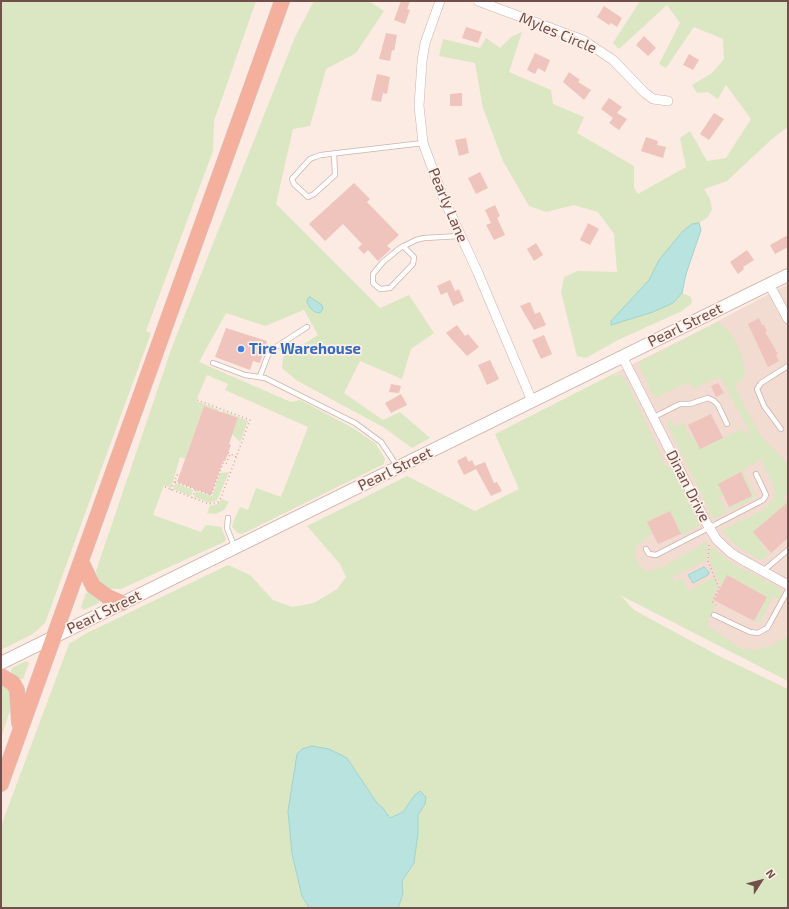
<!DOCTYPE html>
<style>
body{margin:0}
#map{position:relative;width:789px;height:909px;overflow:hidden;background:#fbebe2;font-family:"Exo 2",sans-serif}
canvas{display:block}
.frame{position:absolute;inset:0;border:2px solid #714f4a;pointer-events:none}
.north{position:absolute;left:741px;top:861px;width:40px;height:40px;-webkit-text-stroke:3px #fef0e8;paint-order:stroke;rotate:54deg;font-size:11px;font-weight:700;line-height:16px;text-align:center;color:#714f4a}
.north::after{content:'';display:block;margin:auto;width:14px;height:18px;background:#714f4a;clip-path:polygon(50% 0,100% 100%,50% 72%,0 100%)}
</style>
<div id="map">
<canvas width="789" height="909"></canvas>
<div class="frame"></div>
<div class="north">N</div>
</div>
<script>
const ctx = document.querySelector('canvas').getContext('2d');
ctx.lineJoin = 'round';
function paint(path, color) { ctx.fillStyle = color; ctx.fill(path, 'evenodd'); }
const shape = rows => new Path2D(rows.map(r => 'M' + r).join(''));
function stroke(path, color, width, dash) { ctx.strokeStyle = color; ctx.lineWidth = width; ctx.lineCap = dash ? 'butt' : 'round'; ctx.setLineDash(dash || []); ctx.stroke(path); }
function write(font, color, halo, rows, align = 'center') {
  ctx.font = font + ' "Exo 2",sans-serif'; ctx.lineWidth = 3.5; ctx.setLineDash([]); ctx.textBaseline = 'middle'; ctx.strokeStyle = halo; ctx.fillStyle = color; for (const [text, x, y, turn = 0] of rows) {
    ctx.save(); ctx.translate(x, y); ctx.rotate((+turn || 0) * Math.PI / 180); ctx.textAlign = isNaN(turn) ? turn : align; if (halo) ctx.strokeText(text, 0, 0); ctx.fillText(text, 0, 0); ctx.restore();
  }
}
paint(shape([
 [788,284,788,681,619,594,621,375,613,374,701,330]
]), '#f2dbd1');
paint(shape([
 [1,1,256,1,214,121,213,151,146,331,151,333,45,623,33,634,1,650],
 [314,1,369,1,384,11,356,53,326,69,310,126,293,129,276,204,380,308,409,295,434,333,411,349,402,379,360,361,344,393,383,420,400,412,430,438,412,448,383,427,296,380,282,368,283,357,318,335,304,310,265,326,226,313,199,362,291,402,300,400,353,428,375,443,385,459,384,464,242,534,238,533,232,527,234,520,240,507,248,510,256,488,281,497,308,427,225,390,228,384,207,375,196,401,220,410,219,411,204,406,185,459,180,457,171,488,164,485,153,515,201,532,206,525,221,527,226,539,224,542,121,589,110,589,98,580,96,571,172,347,295,37],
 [640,1,788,1,788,127,773,138,727,181,704,189,710,199,712,209,708,217,699,223,701,230,686,274,682,293,691,297,692,303,682,311,618,340,586,358,577,356,561,292,564,277,578,271,617,272,614,234,598,212,574,205,546,212,529,206,503,161,483,108,475,63,439,56,443,39,480,48,486,38,500,48,511,37,522,32,509,72,551,90,553,104,584,117,577,133,634,166,634,188,638,194,686,167,680,138,690,131,707,161,726,158,751,119,726,85,718,99,708,92,697,93,692,85,712,73,724,59,723,39,694,27,666,68,659,64,680,23,667,5,619,49,613,43],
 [718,322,728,330,736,342,743,359,745,373,742,380,736,384,736,389,761,436,788,464,788,492,783,496,787,503,754,532,761,540,761,545,770,555,759,560,737,546,722,532,726,528,762,511,774,499,775,492,772,482,761,460,742,470,756,497,731,510,729,507,752,496,740,472,718,484,723,495,719,497,727,512,717,518,713,518,666,422,671,420,675,427,684,423,692,439,695,439,700,449,742,429,752,437,721,378,716,378,693,389,689,382,655,398,640,369,639,362],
 [613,374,621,375,627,382,666,466,672,468,700,525,682,535,670,511,648,521,653,533,648,535,649,538,636,546,635,559,640,567,648,572,664,566,708,541,706,560,672,577,675,581,682,578,689,591,714,577,718,586,712,599,715,606,707,625,740,648,757,650,769,647,788,636,788,681,620,595,634,610,719,656,788,689,788,908,398,908,403,894,402,881,414,863,418,833,418,815,425,804,414,796,403,812,390,818,382,807,377,803,347,758,288,811,292,854,302,896,309,908,1,908,1,826,69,644,85,634,228,565,250,575,273,600,292,607,314,603,337,589,346,577,340,564,307,526,407,476,475,511,519,489,495,434],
 [223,411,248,421,240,442,232,434,238,419,222,413],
 [229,472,217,500,210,503,194,497,196,491,212,496,220,473],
 [175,483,193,490,191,496,173,489],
 [222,499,229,502,224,510,216,514,207,513,210,506,217,504],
 [711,545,730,562,780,588,781,594,779,599,773,596,760,622,754,623,767,597,728,575,722,586,711,565,709,557],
 [92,592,99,598,99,603,84,610,81,607,86,593],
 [26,661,29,663,23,679,19,679,11,672,12,668],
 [1,681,9,686,13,701,1,738]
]), '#dae7c2');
const water = shape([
 [699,223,701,230,686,274,682,293,673,303,653,312,611,325,611,321,649,280,659,260,683,231,692,224,699,223],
 [310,297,322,305,323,309,320,313,315,312,310,308,307,302,308,298,310,297],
 [704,567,709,572,708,575,693,583,688,575,704,567],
 [312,746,329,749,347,758,377,803,382,807,390,818,403,812,414,796,420,791,426,797,425,804,418,815,418,833,414,863,402,881,403,894,398,908,309,908,302,896,292,854,288,811,297,754,302,749,312,746]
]);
paint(water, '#b8e3df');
stroke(water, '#9fd4cf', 1);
paint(shape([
 [401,1,410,1,407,9,410,10,405,24,394,20],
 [604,6,622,18,617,27,611,23,609,25,597,17],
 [466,27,482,32,478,43,462,38],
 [386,33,397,35,394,51,392,50,390,61,379,59],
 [644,36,656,48,648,56,636,45],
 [535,53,550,60,545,72,538,68,535,74,527,70],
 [689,54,699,60,693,70,683,65],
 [569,72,580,80,578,82,591,90,584,100,563,82],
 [377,74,390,77,387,94,383,93,381,102,371,100],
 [462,93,462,106,450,106,450,94],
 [609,98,622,107,617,113,627,119,619,130,609,123,613,118,601,109],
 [714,113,724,119,709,140,700,134],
 [646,137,658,141,657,145,666,147,663,158,641,151],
 [466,138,469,153,459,156,455,140],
 [480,172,488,188,476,194,468,178],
 [354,183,370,199,367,202,399,235,387,246,391,249,378,261,368,250,364,254,358,248,362,244,343,224,325,241,309,224],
 [495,205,500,216,497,218,505,235,494,240,486,225,491,223,485,210],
 [588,223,599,229,590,245,580,240],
 [788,235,788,247,775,254,770,245],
 [536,243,543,255,534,261,527,249],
 [747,250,754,260,743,267,744,269,738,274,730,262],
 [450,280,455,291,459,289,464,301,453,306,447,292,441,295,437,286],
 [530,302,535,314,540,312,546,325,534,330,520,306],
 [759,318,762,325,764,325,767,331,765,332,778,354,776,355,779,361,768,367,748,324],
 [457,325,465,336,468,334,479,347,467,356,446,333],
 [226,328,267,341,260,363,253,361,250,370,215,357],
 [544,335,552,354,541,359,532,340],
 [490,360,499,379,487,385,478,365],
 [718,383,724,393,716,397,711,386],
 [391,384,401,386,399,393,389,392],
 [401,394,407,405,391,413,385,403],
 [204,406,238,418,229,444,231,445,225,461,223,461,211,495,177,482],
 [711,414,723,438,700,449,688,425],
 [466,456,469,462,472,460,475,466,485,462,494,483,497,482,502,491,491,496,476,469,464,475,457,461],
 [741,472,752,496,729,507,718,484],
 [788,502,788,538,771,553,753,532],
 [670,511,681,534,658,544,647,522],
 [727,575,767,597,754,621,714,600]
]), '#eec4bc');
const service = shape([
 [334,154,335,175,314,194,308,197,294,184,292,179,310,159,315,157,321,155,423,143],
 [403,246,414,257,413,264,390,288,380,289,373,283,373,274,383,262,400,248,416,240,424,238,460,236],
 [213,363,245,375,265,378,355,423,381,442,397,466],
 [260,376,268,355,273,349,307,327],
 [654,417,680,404,690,404,708,398,714,401,718,405,727,424],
 [781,429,764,406,757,389,761,383,788,366],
 [228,518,227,528,234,546],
 [646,549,649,554,656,555,763,500,766,495,756,474],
 [763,571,788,550],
 [714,615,750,632,758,633,767,628,770,623,788,590]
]);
const minor = shape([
 [440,1,425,43,422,61,419,106,423,143,443,197,478,273,532,401],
 [478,1,583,40,613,60,645,93,653,99,668,101],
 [769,284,788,319],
 [622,356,707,524,717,540,731,553,741,559,788,585]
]);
const secondary = shape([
 [1,663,788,275]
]);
const trunk = shape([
 [81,561,93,586,108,597,122,603],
 [1,676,13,683,17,690,19,723],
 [1,784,282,1]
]);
stroke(service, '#cdb3ad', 6);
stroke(minor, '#cdb3ad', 10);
stroke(secondary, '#d0b2aa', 14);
stroke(trunk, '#d4cac9', 16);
stroke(shape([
 [228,453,237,457],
 [175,482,211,495,223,463,226,464,230,454],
 [165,487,209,504,218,502,221,498,250,420,197,400],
 [171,490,177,475,179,476],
 [192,498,196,489],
 [709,545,708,561,719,588,714,598,713,602,716,605]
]), '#d3a79f', 1.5, [1, 3]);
stroke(service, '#fff', 4.5);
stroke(minor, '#fff', 9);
stroke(secondary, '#fff', 12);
stroke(trunk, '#f4af9d', 15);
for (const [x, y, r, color] of [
 [241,349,4,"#3f7fe0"]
]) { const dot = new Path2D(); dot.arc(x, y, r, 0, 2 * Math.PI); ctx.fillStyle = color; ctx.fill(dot); stroke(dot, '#fef0e8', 1.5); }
write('15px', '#714f4a', '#fef0e8', [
 ["Myles Circle",558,33,23],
 ["Pearly Lane",448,205,67],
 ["Pearl Street",685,325,-26],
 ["Pearl Street",395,469,-26],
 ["Dinan Drive",688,486,63],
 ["Pearl Street",104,612,-26]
]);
write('bold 15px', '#366cbe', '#fef0e8', [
 ["Tire Warehouse",249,349]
], 'left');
</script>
